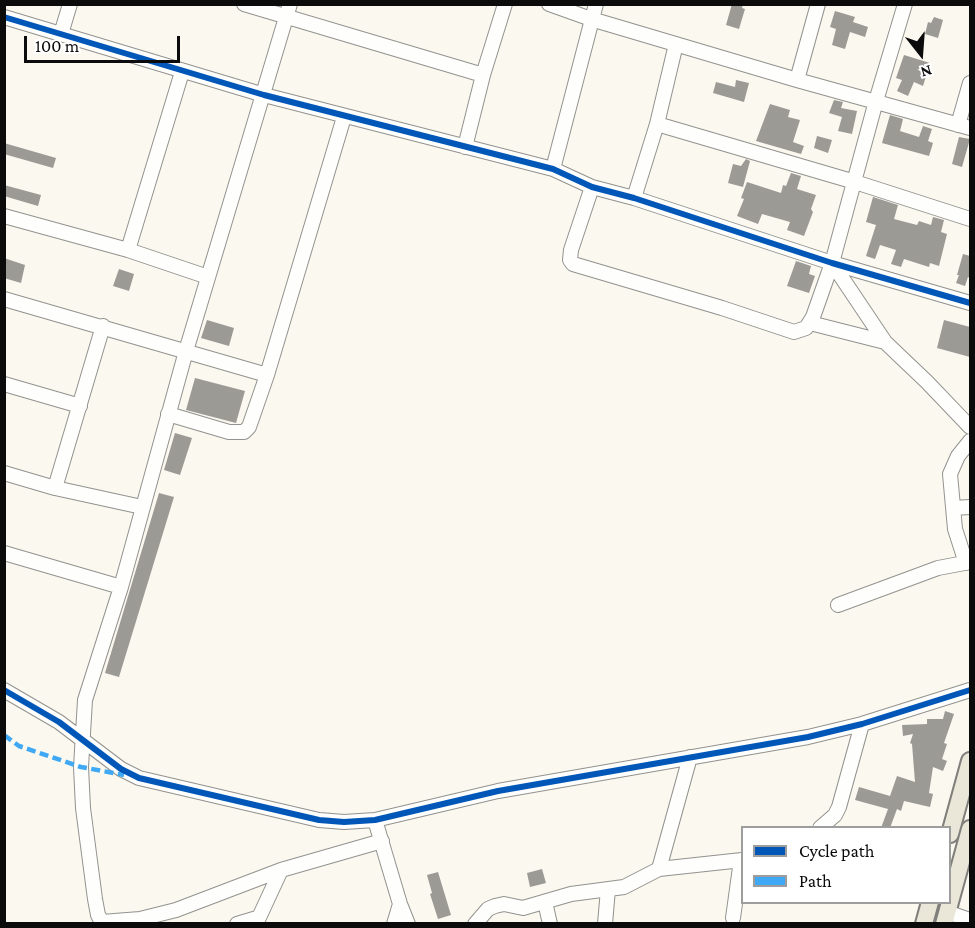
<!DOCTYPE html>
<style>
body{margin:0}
#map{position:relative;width:975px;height:928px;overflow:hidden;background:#faf8ef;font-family:"Crimson Pro",serif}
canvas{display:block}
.frame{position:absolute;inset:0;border:6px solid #0b0b0b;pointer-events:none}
.legend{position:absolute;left:741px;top:826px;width:210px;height:78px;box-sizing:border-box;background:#fff;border:2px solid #9d9d9d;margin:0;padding:8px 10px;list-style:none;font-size:18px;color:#0b0b0b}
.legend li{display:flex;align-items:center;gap:12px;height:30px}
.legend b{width:30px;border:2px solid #9d9d9d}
.north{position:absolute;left:891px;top:24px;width:60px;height:60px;-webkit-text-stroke:4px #fff;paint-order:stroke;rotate:163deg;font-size:16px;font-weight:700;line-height:24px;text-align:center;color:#0b0b0b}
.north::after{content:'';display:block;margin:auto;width:21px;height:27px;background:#0b0b0b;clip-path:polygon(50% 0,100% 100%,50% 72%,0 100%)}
.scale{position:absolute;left:24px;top:36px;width:156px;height:27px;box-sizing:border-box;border:3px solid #0b0b0b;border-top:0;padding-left:8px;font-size:18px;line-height:21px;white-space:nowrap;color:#0b0b0b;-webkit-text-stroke:4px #fff;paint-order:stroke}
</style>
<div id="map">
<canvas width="975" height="928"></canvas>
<div class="frame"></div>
<ul class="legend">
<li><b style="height:8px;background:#0057b8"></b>Cycle path</li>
<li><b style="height:8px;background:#3fa9f5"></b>Path</li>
</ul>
<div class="north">N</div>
<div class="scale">100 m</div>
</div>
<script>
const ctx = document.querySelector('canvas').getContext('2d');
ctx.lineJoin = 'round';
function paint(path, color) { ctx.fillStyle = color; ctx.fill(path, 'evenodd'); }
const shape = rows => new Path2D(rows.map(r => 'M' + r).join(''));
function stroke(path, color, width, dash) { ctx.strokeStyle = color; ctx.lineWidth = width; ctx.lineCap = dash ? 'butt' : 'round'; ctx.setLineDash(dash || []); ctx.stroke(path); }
paint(shape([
 [732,4,743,4,742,8,745,9,739,29,726,25],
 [835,11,855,17,853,22,868,27,865,37,850,32,845,49,832,45,836,29,830,27],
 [934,17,943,20,938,38,925,34,928,22,931,23],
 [904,55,930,63,923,86,914,82,908,96,897,91,902,80,896,78],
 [736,80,749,83,744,102,713,93,716,82,735,87],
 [834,100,843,102,841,108,857,111,852,134,838,131,842,117,829,113],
 [770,104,790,110,788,117,800,120,793,142,804,146,801,154,756,141],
 [890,115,903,119,900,131,919,137,923,126,932,129,928,141,933,143,929,156,882,143],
 [817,136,832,140,828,153,814,148],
 [959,137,970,139,962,167,952,164],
 [4,143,56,158,53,168,4,154],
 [746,159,750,161,743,187,728,183,733,164,741,166],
 [791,173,801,176,797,189,816,195,811,209,813,212,804,236,787,230,790,222,762,214,758,224,737,216,744,199,741,198,747,182,781,193,783,185,786,186],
 [4,185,41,195,38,206,4,196],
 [873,197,898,205,894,219,917,225,919,221,931,225,933,217,944,220,941,232,947,234,939,266,930,263,929,267,904,259,901,267,891,264,896,250,880,245,875,259,866,256,876,225,866,222],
 [963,254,970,256,970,278,968,277,965,286,956,283,959,275,957,275],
 [4,258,25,265,21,283,4,278],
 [796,261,811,266,809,274,815,276,809,293,787,286],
 [119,269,134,274,129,291,113,286],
 [207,320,234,328,229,346,201,338],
 [944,320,970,327,970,357,937,348],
 [195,378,245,391,236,423,186,410],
 [175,433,192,438,180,475,164,470],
 [159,493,174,497,119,677,105,673],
 [945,711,954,714,944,743,947,744,942,759,947,761,943,771,933,767,929,793,933,794,930,807,904,801,901,811,897,809,890,828,881,828,888,809,855,800,859,787,890,796,897,776,915,782,912,744,910,743,913,734,903,736,902,725,927,724,927,719,943,719],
 [542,869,546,883,530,887,527,873],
 [438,872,451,915,438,919,430,894,432,893,427,875]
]), '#9c9a95');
const minor = shape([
 [244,4,483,75],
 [549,4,591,19,797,80,970,128],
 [4,17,264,95,553,169,592,187,634,198,832,263,970,303],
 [61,34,70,4],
 [797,80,818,4],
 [657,124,855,182,970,219],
 [958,125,970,83],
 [465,147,483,75,505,4],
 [553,169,596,4],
 [592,187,571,250,570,260,573,264,722,308,794,332,806,328,813,317,832,263,876,101,905,4],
 [634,198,657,124,676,44],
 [4,216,128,250,208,277],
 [128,250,182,72],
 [832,263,885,342,927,382,970,427],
 [4,299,267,375],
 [810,323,885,342],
 [4,384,80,406],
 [168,414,229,432,244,432,249,427,267,375,344,117],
 [4,473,55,488,142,507],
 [55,488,103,326],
 [954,508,970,507],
 [4,553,121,587],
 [966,563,955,529,950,474,958,456,970,441],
 [838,605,938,568,970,562],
 [4,690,59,722,121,769,139,778,319,820,344,822,375,820,498,791,808,737,862,724,970,690],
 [375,820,400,904,408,924],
 [820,828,835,815,839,807,862,724],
 [659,869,690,757],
 [545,902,550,924],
 [947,912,970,920],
 [733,918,741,860],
 [102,922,140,919,176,910,281,870,382,841],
 [103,924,98,915,95,899,83,808,81,767,85,700,121,587,186,351,290,4],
 [237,924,257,918],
 [256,924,281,870],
 [394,924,400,904],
 [475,924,488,909,495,906,504,904,523,908,571,894,624,887,659,869,742,860],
 [605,924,608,889]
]);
const major = shape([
 [950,834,970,761],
 [924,924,930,902],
 [944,924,970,829]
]);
stroke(minor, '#93928e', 16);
stroke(major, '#807f7b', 20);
stroke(minor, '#fefefd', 14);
stroke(major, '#eae7d9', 16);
stroke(shape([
 [4,735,19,746,81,767,124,775]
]), '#3fa9f5', 4.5, [9, 4.5]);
stroke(shape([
 [4,17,264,95,553,169,592,187,634,198,832,263,970,303],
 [4,690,59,722,121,769,139,778,319,820,344,822,375,820,498,791,808,737,862,724,970,690]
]), '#0057b8', 6);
</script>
